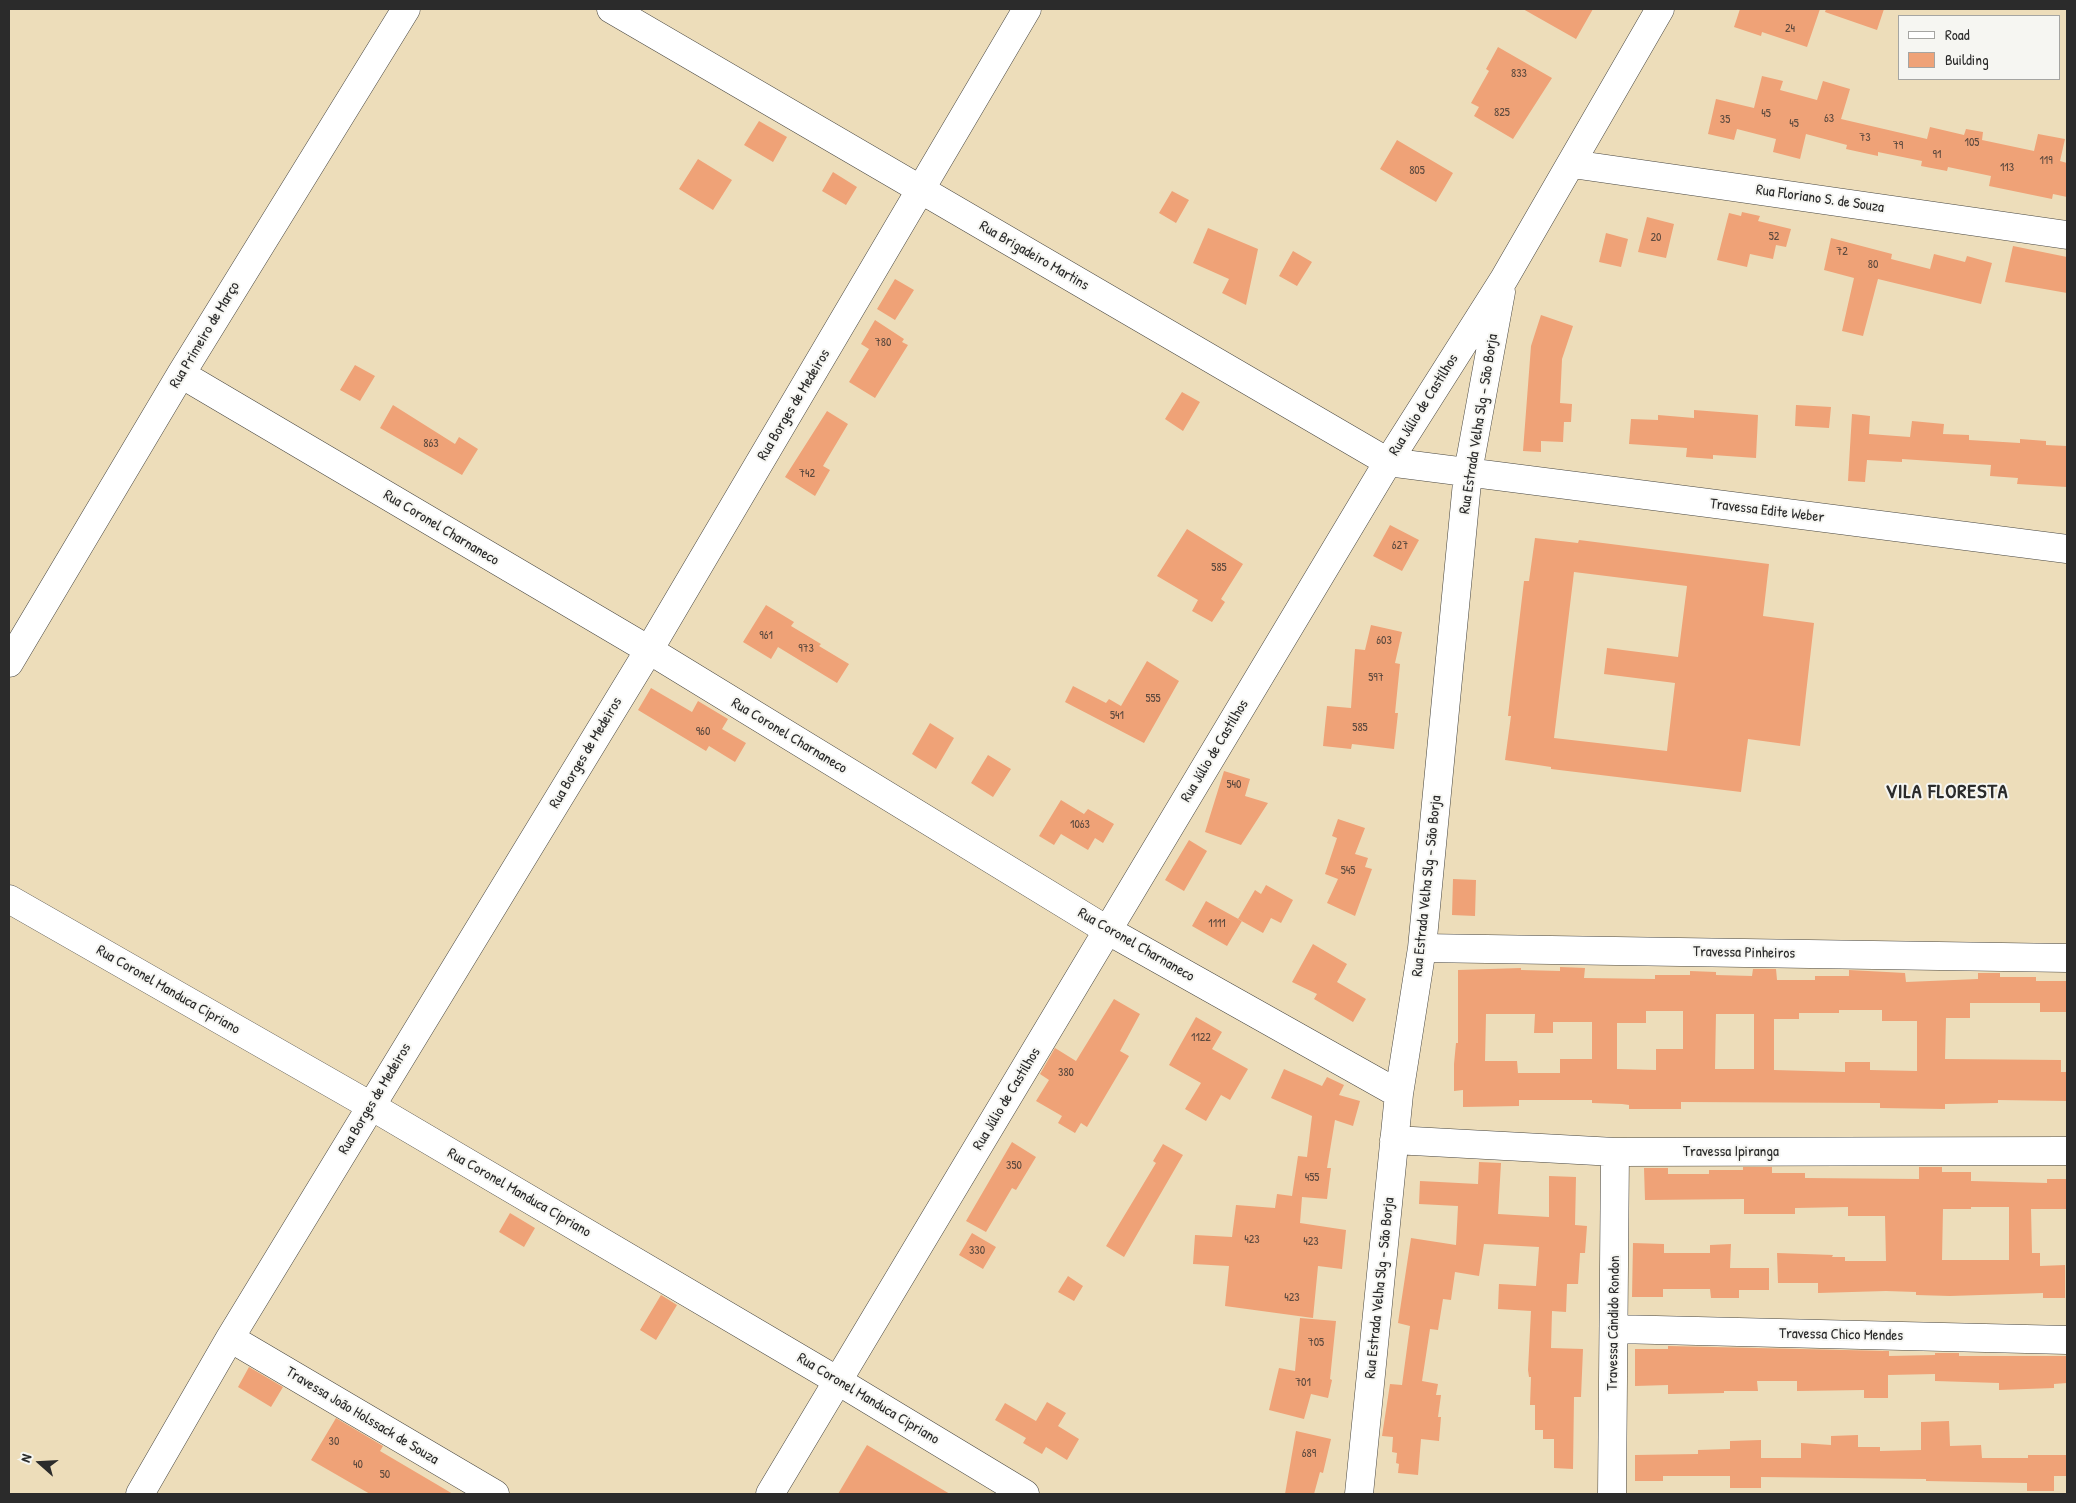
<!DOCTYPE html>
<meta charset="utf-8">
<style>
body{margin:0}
#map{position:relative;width:2076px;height:1503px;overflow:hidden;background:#edddba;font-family:"Patrick Hand",sans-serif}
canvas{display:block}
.frame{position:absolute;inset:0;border:10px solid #2b2b2b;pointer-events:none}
.legend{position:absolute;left:1898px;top:15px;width:162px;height:65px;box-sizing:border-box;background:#f6f6f2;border:1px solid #a5a5a2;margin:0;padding:6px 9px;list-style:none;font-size:15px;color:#2b2b2b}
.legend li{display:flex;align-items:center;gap:10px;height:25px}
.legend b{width:25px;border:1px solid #a5a5a2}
.north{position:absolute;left:15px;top:1438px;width:50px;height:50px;-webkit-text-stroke:4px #f6f6f2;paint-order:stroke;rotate:289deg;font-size:14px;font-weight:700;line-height:20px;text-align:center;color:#2b2b2b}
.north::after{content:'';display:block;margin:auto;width:18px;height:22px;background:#2b2b2b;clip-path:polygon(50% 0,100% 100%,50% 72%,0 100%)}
</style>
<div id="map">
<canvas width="2076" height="1503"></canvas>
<div class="frame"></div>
<ul class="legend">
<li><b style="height:6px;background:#fff"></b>Road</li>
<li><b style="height:14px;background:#efa277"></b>Building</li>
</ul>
<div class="north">N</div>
</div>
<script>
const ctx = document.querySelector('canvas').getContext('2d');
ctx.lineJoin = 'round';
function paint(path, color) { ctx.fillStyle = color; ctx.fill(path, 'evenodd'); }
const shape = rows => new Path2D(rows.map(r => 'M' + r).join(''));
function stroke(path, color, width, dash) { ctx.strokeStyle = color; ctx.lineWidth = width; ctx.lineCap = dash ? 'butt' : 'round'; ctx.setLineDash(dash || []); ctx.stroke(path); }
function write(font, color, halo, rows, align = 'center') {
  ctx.font = font + ' "Patrick Hand",sans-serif'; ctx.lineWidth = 4; ctx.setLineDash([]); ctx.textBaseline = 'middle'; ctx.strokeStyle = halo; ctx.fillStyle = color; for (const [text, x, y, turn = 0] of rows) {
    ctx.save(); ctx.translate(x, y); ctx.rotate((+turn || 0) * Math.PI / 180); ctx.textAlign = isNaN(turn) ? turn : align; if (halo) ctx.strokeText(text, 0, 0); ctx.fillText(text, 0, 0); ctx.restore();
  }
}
paint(shape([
 [1523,9,1593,9,1576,39],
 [1740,9,1820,9,1807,47,1762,32,1761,36,1734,27],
 [1826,9,1884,9,1877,30,1825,12],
 [1498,47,1552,78,1513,139,1474,116,1479,107,1471,103,1489,71,1486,69],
 [1762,76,1783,81,1780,90,1817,100,1823,81,1850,89,1841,119,1927,139,1930,127,1964,135,1966,129,1983,132,1982,140,2034,151,2038,134,2065,139,2060,161,2067,163,2067,197,2053,194,2052,199,1989,186,1991,176,1948,167,1947,171,1921,166,1922,161,1878,152,1878,156,1846,149,1847,145,1806,134,1800,159,1773,152,1776,139,1737,129,1734,140,1708,134,1716,99,1754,108],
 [759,121,787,137,773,162,744,145],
 [1397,140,1453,173,1436,202,1380,169],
 [698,159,732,180,713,210,679,189],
 [833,172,857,187,846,205,822,191],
 [1172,191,1189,200,1176,223,1159,213],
 [1742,212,1760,216,1758,221,1791,229,1786,247,1776,245,1773,259,1750,254,1747,267,1717,260,1729,213,1741,216],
 [1647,217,1674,224,1666,258,1638,252],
 [1208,228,1258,249,1246,305,1222,293,1229,279,1193,263],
 [1606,233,1628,239,1621,267,1599,262],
 [1831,238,1892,254,1891,259,1930,269,1934,254,1965,262,1967,256,1992,263,1981,304,1878,279,1863,336,1842,331,1854,278,1824,270],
 [2013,246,2067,257,2067,293,2005,282],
 [1293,251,1312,262,1297,286,1279,276],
 [895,279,914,290,895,320,877,309],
 [1541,315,1573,326,1562,359,1560,403,1572,404,1571,422,1564,422,1563,442,1541,441,1541,452,1523,451,1531,346],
 [875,320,904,339,902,342,908,345,875,398,849,382,869,349,861,344],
 [355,365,375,376,360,401,340,390],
 [1182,392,1200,402,1183,431,1165,419],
 [393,405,455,444,459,437,478,449,462,475,380,428],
 [1796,405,1831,407,1829,428,1795,426],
 [1694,410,1758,415,1756,458,1713,455,1713,459,1686,457,1687,448,1629,444,1631,419,1658,420,1658,415,1694,418],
 [827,411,848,424,823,466,830,470,815,496,785,477],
 [1852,414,1870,416,1869,434,1910,437,1912,421,1944,424,1943,434,1969,435,1969,440,2020,443,2020,439,2046,441,2046,445,2067,446,2067,487,2017,484,2018,478,1990,476,1991,465,1902,459,1902,462,1867,460,1865,482,1848,481],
 [1390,525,1419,540,1402,571,1373,556],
 [1187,529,1243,564,1221,599,1225,602,1212,622,1192,611,1198,600,1157,576],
 [1535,538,1578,543,1579,540,1769,564,1763,616,1814,623,1800,746,1748,739,1741,792,1551,769,1551,767,1505,760,1511,716,1508,716,1524,581,1529,581],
 [1574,572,1687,586,1678,657,1607,648,1604,674,1675,683,1667,751,1554,738],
 [766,605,794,622,791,626,821,644,819,646,849,664,837,683,778,647,771,659,743,642],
 [1371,625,1402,632,1395,663,1400,664,1395,713,1398,713,1394,749,1352,744,1351,749,1323,746,1327,706,1351,708,1355,649,1365,650],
 [1147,661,1179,681,1144,743,1065,702,1073,686,1106,703,1109,699,1121,706],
 [651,688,692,712,698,701,728,719,722,729,746,743,735,762,709,746,706,751,638,710],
 [930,723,954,738,936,769,912,754],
 [988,755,1011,769,993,797,971,783],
 [1224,771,1250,779,1245,796,1268,803,1241,845,1205,832],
 [1061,800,1084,814,1088,809,1114,824,1103,843,1095,838,1088,850,1061,834,1054,845,1039,836],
 [1338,819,1365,828,1355,854,1368,858,1365,867,1372,869,1355,916,1327,903,1338,879,1325,874,1337,838,1332,836],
 [1189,840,1207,851,1184,891,1165,880],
 [1453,879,1476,880,1475,916,1452,915],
 [1266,885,1293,900,1281,923,1271,918,1263,933,1238,919,1255,890,1261,894],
 [1206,901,1242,921,1227,946,1192,926],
 [1313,944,1347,964,1337,982,1366,999,1353,1022,1314,999,1317,994,1292,982],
 [1560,967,1585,968,1584,978,1655,979,1655,975,1690,975,1690,971,1716,972,1716,975,1752,976,1753,969,1776,969,1777,980,1815,980,1815,976,1849,976,1849,970,1905,973,1906,982,1978,979,1978,973,2000,973,2000,977,2036,977,2036,981,2067,981,2067,1012,2040,1012,2040,1003,1970,1003,1970,1018,1946,1018,1945,1059,2061,1060,2061,1072,2067,1072,2067,1101,1998,1100,1998,1103,1945,1104,1945,1109,1880,1108,1880,1103,1681,1102,1681,1109,1629,1109,1629,1105,1622,1104,1592,1103,1592,1100,1519,1100,1519,1106,1463,1107,1463,1090,1454,1091,1454,1064,1456,1043,1458,1043,1458,970,1521,968,1521,970,1560,971],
 [1839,1010,1882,1010,1882,1021,1917,1021,1917,1071,1870,1070,1870,1062,1845,1062,1845,1072,1774,1070,1774,1019,1799,1019,1799,1013,1839,1013],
 [1646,1011,1683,1011,1683,1049,1656,1049,1656,1070,1617,1069,1617,1023,1646,1023],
 [1486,1014,1535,1014,1534,1033,1553,1033,1553,1022,1592,1022,1592,1059,1560,1059,1560,1073,1518,1073,1517,1061,1485,1061],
 [1716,1014,1754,1014,1754,1069,1715,1069],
 [1114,999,1140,1014,1120,1051,1129,1056,1087,1127,1081,1123,1075,1133,1058,1123,1062,1116,1036,1101,1049,1080,1040,1074,1055,1048,1076,1061],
 [1196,1017,1222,1032,1212,1049,1248,1069,1230,1100,1221,1095,1206,1121,1185,1109,1201,1083,1169,1065],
 [1284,1069,1322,1086,1327,1077,1344,1085,1339,1095,1360,1101,1353,1126,1335,1120,1327,1168,1331,1168,1327,1199,1302,1197,1300,1223,1346,1230,1342,1269,1318,1266,1313,1318,1225,1306,1229,1266,1193,1264,1195,1235,1232,1237,1236,1205,1275,1208,1277,1194,1292,1196,1298,1156,1307,1157,1312,1116,1271,1098],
 [1012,1142,1036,1157,1016,1190,1012,1188,986,1232,966,1221],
 [1163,1144,1183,1155,1124,1257,1106,1246,1156,1163,1153,1161],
 [1479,1162,1501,1163,1498,1214,1549,1217,1549,1176,1576,1177,1575,1225,1587,1226,1585,1253,1580,1253,1578,1284,1567,1284,1566,1312,1552,1311,1551,1348,1583,1349,1581,1397,1574,1397,1573,1469,1554,1468,1554,1439,1543,1439,1543,1430,1535,1430,1535,1405,1530,1405,1531,1377,1529,1377,1528,1370,1531,1311,1498,1309,1499,1284,1536,1286,1539,1247,1484,1244,1479,1276,1455,1272,1451,1300,1443,1299,1438,1330,1430,1329,1422,1381,1438,1384,1436,1395,1441,1395,1438,1417,1441,1417,1439,1441,1421,1439,1418,1475,1398,1473,1399,1464,1396,1463,1397,1453,1392,1452,1393,1437,1382,1436,1390,1384,1402,1385,1410,1326,1398,1323,1411,1238,1456,1245,1458,1206,1419,1204,1420,1181,1478,1184],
 [1743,1167,1772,1167,1772,1173,1805,1173,1805,1178,1919,1179,1919,1167,1942,1167,1942,1172,1971,1172,1971,1181,2047,1183,2047,1179,2067,1179,2067,1209,2031,1209,2032,1253,2040,1253,2040,1266,2065,1265,2065,1298,2043,1298,2043,1293,1950,1296,1916,1295,1916,1292,1886,1291,1818,1293,1818,1283,1778,1283,1777,1253,1833,1255,1832,1257,1845,1257,1845,1261,1886,1261,1885,1216,1848,1216,1848,1207,1795,1208,1795,1214,1744,1214,1744,1199,1645,1200,1644,1168,1668,1168,1668,1174,1709,1174,1709,1170,1743,1170],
 [1971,1207,2009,1207,2009,1260,1942,1260,1943,1209,1971,1209],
 [510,1213,535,1228,524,1247,499,1232],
 [972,1233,996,1247,983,1269,959,1255],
 [1633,1243,1664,1244,1664,1253,1710,1253,1710,1245,1731,1244,1730,1268,1769,1268,1769,1290,1739,1290,1739,1298,1711,1298,1710,1289,1663,1289,1663,1297,1632,1297],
 [1068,1276,1083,1286,1074,1301,1058,1292],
 [661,1295,677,1305,656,1340,640,1330],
 [1300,1318,1336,1321,1330,1379,1332,1380,1328,1398,1311,1394,1304,1419,1269,1410,1279,1368,1295,1371],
 [1668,1346,1889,1351,1889,1356,1935,1355,1935,1353,1959,1353,1959,1356,2067,1356,2067,1383,2054,1384,2054,1388,1999,1390,1999,1383,1935,1381,1935,1374,1888,1375,1888,1398,1864,1398,1864,1390,1797,1391,1797,1381,1757,1381,1758,1391,1724,1391,1724,1393,1668,1394,1668,1385,1635,1386,1635,1349,1668,1349],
 [249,1367,283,1387,271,1407,238,1387],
 [1047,1402,1066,1413,1058,1426,1079,1439,1067,1460,1046,1447,1042,1454,1023,1443,1026,1438,995,1420,1005,1403,1036,1421],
 [336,1418,383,1446,380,1451,453,1494,370,1494,311,1460],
 [1949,1421,1950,1446,1981,1445,1982,1458,2028,1458,2028,1455,2067,1455,2067,1476,2054,1476,2054,1491,2027,1491,2027,1483,1926,1481,1926,1479,1761,1477,1761,1488,1730,1488,1730,1476,1663,1476,1663,1481,1635,1481,1635,1455,1698,1454,1698,1450,1730,1449,1730,1441,1761,1440,1761,1458,1801,1458,1801,1443,1831,1445,1831,1436,1858,1435,1858,1447,1880,1447,1880,1451,1921,1450,1921,1422],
 [1296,1431,1331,1439,1323,1473,1320,1472,1314,1494,1285,1494],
 [867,1445,950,1494,838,1494]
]), '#efa277');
const minor = shape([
 [611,9,1388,462,2067,549],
 [1572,164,2067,235],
 [181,374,649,650,1107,930,1399,1094],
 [9,663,181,374,406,9],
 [9,899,371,1106,838,1381,1025,1494],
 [1422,948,2067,958],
 [1394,1140,1615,1152,2067,1151],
 [1615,1329,2067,1340],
 [230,1338,495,1494],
 [140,1494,230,1338,649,650,1027,9],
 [770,1494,1388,462,1504,279,1660,9],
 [1359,1494,1399,1094,1422,948,1468,472,1501,292],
 [1612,1494,1615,1152]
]);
stroke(minor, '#484640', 29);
stroke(minor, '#fff', 28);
write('12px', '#5c493e', null, [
 ["24",1790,29],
 ["833",1519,74],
 ["825",1502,113],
 ["45",1766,114],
 ["63",1829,119],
 ["35",1725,120],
 ["45",1794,124],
 ["73",1865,138],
 ["105",1972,143],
 ["79",1898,146],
 ["91",1937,155],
 ["119",2046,161],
 ["113",2007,168],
 ["805",1417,171],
 ["52",1774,237],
 ["20",1656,238],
 ["72",1842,252],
 ["80",1873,265],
 ["780",883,343],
 ["863",431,444],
 ["742",807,474],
 ["627",1400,546],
 ["585",1219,568],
 ["961",766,636],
 ["603",1384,641],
 ["973",806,649],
 ["597",1376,678],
 ["555",1153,699],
 ["541",1117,716],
 ["585",1360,728],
 ["960",703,732],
 ["540",1234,785],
 ["1063",1080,825],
 ["545",1348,871],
 ["1111",1217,924],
 ["1122",1201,1038],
 ["380",1066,1073],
 ["350",1014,1166],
 ["455",1312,1178],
 ["423",1252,1240],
 ["423",1311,1242],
 ["330",977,1251],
 ["423",1292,1298],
 ["705",1316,1343],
 ["701",1303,1383],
 ["30",334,1442],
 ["689",1309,1454],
 ["40",358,1465],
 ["50",385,1475]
]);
write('15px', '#2b2b2b', '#f6f6f2', [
 ["Rua Floriano S. de Souza",1820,199,8],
 ["Rua Brigadeiro Martins",1034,256,30],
 ["Rua Primeiro de Março",205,335,-59],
 ["Rua Borges de Medeiros",794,405,-59],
 ["Rua Júlio de Castilhos",1424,405,-58],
 ["Rua Estrada Velha Slg - São Borja",1479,424,-81],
 ["Travessa Edite Weber",1767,511,7],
 ["Rua Coronel Charnaneco",441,528,31],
 ["Rua Coronel Charnaneco",789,736,31],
 ["Rua Júlio de Castilhos",1215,751,-59],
 ["Rua Borges de Medeiros",586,753,-59],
 ["Rua Estrada Velha Slg - São Borja",1427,886,-84],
 ["Rua Coronel Charnaneco",1136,945,30],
 ["Travessa Pinheiros",1744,953,1],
 ["Rua Coronel Manduca Cipriano",168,990,30],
 ["Rua Borges de Medeiros",375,1099,-59],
 ["Rua Júlio de Castilhos",1007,1099,-59],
 ["Travessa Ipiranga",1731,1152],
 ["Rua Coronel Manduca Cipriano",519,1193,30],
 ["Rua Estrada Velha Slg - São Borja",1380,1288,-84],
 ["Travessa Cândido Rondon",1614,1323,-89],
 ["Travessa Chico Mendes",1841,1335,1],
 ["Rua Coronel Manduca Cipriano",868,1399,31],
 ["Travessa João Holssack de Souza",362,1416,31]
]);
ctx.letterSpacing = '1px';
write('bold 20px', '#2b2b2b', '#f6f6f2', [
 ["VILA FLORESTA",1947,793]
]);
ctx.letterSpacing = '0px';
</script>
